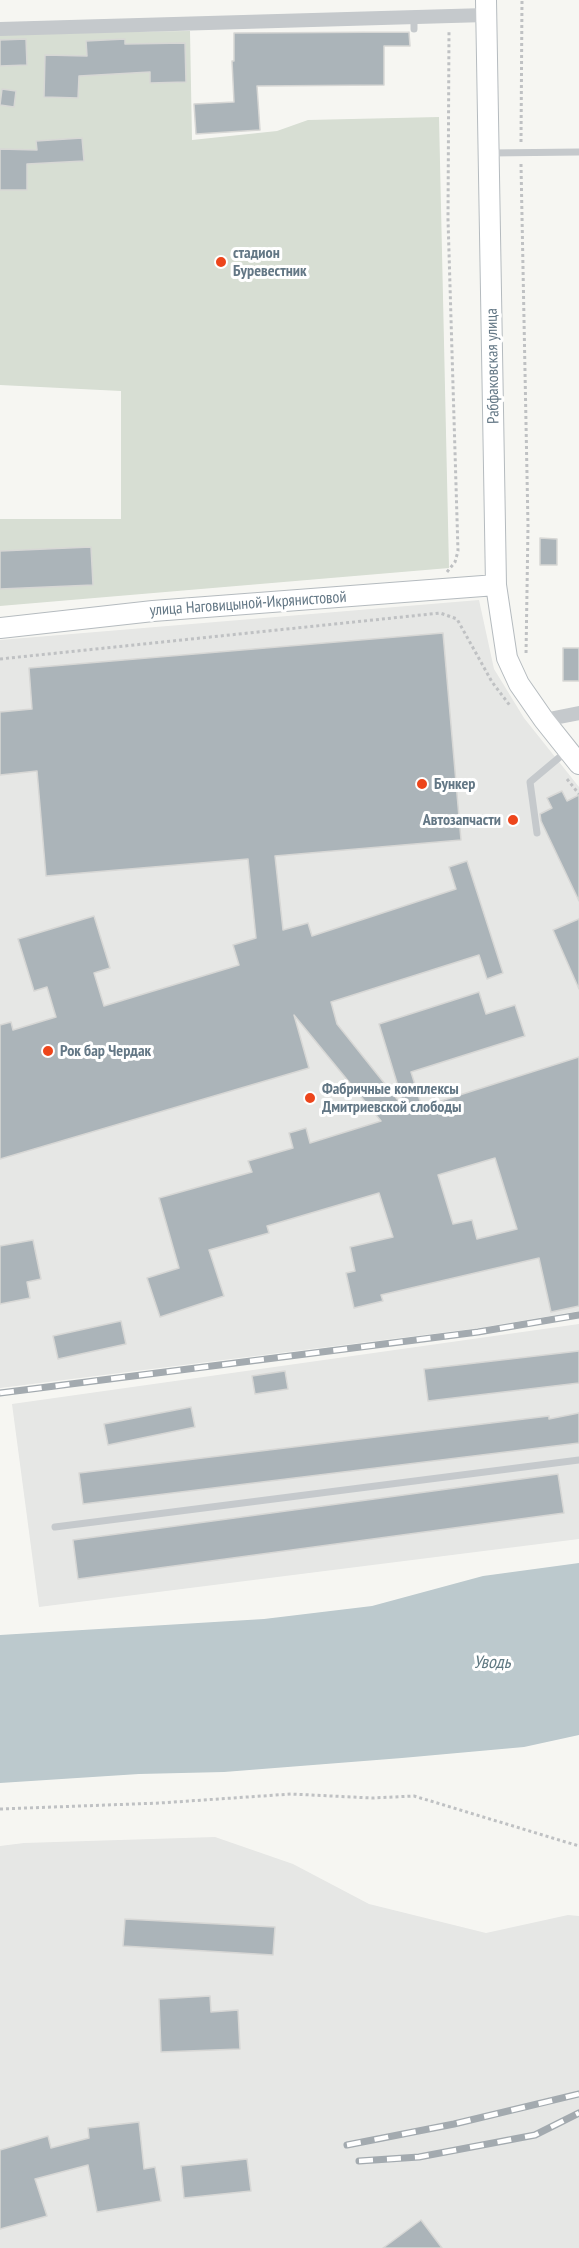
<!DOCTYPE html>
<meta charset="utf-8">
<style>
body{margin:0}
canvas{display:block;background:#f6f6f2}
</style>
<canvas width="579" height="2248"></canvas>
<script>
const ctx = document.querySelector('canvas').getContext('2d');
ctx.lineJoin = 'round';
function paint(path, color) { ctx.fillStyle = color; ctx.fill(path, 'evenodd'); }
const shape = rows => new Path2D(rows.map(r => 'M' + r).join(''));
function stroke(path, color, width, dash) { ctx.strokeStyle = color; ctx.lineWidth = width; ctx.lineCap = dash ? 'butt' : 'round'; ctx.setLineDash(dash || []); ctx.stroke(path); }
function write(font, color, halo, rows, align = 'center') {
  ctx.font = font + ' "PT Sans Narrow",sans-serif'; ctx.lineWidth = 6; ctx.setLineDash([]); ctx.textBaseline = 'middle'; ctx.strokeStyle = halo; ctx.fillStyle = color; for (const [text, x, y, turn = 0] of rows) {
    ctx.save(); ctx.translate(x, y); ctx.rotate((+turn || 0) * Math.PI / 180); ctx.textAlign = isNaN(turn) ? turn : align; if (halo) ctx.strokeText(text, 0, 0); ctx.fillText(text, 0, 0); ctx.restore();
  }
}
paint(shape([
 [479,600,494,669,524,718,579,787,579,1311,479,1328,0,1388,0,640],
 [579,1324,579,1539,39,1607,12,1404],
 [215,1837,293,1864,369,1904,486,1933,568,1915,579,1916,579,2248,0,2248,0,1846,24,1843]
]), '#e6e7e5');
paint(shape([
 [190,31,192,140,277,131,308,120,439,117,449,568,0,606,0,519,121,519,121,391,0,385,0,33]
]), '#d7ded3');
paint(shape([
 [579,1563,579,1735,524,1747,402,1758,224,1772,139,1774,0,1783,0,1635,264,1619,372,1606,483,1576]
]), '#bcc9cd');
const building = shape([
 [409,32,410,46,384,46,384,85,257,86,260,130,196,134,194,104,234,102,232,61,234,61,234,33,409,32],
 [26,39,27,65,0,66,0,40,26,39],
 [125,39,125,44,185,43,186,82,150,83,150,72,79,76,78,98,44,97,45,55,87,56,86,41,125,39],
 [2,89,16,91,14,107,0,105,2,89],
 [82,138,84,161,27,164,27,190,0,190,0,149,37,150,36,141,82,138],
 [540,538,557,539,557,565,540,565,540,538],
 [91,547,93,585,0,589,0,551,91,547],
 [443,633,461,840,275,856,283,930,308,923,312,936,456,889,449,867,467,861,503,973,487,979,479,955,331,1002,337,1024,405,1109,379,1024,479,992,486,1014,515,1005,525,1036,411,1072,422,1107,579,1057,579,1306,551,1312,539,1258,381,1295,383,1301,354,1308,346,1273,355,1271,350,1247,393,1237,379,1193,267,1226,269,1233,209,1250,224,1296,160,1317,147,1278,179,1268,159,1198,252,1172,248,1161,293,1148,289,1133,306,1128,310,1143,381,1121,294,1015,309,1068,0,1159,0,1025,11,1022,13,1030,56,1017,47,987,34,991,18,939,94,916,110,968,94,973,104,1006,239,965,233,945,256,938,248,859,46,876,37,771,0,775,0,712,32,709,29,668,443,633],
 [495,1158,517,1229,477,1239,472,1220,453,1224,438,1175,495,1158],
 [563,648,579,648,579,681,563,681,563,648],
 [562,791,567,801,579,795,579,901,541,821,540,814,552,808,547,798,562,791],
 [579,919,579,989,553,930,579,919],
 [33,1240,41,1279,27,1282,30,1298,0,1304,0,1246,33,1240],
 [121,1321,126,1344,58,1359,53,1336,121,1321],
 [579,1351,579,1383,428,1401,424,1369,579,1351],
 [285,1371,288,1389,255,1394,252,1376,285,1371],
 [191,1407,195,1427,108,1445,104,1424,191,1407],
 [579,1413,579,1443,83,1504,79,1473,549,1416,549,1419,579,1413],
 [558,1474,564,1513,78,1579,73,1540,558,1474],
 [125,1919,275,1927,273,1955,123,1946,125,1919],
 [210,1996,211,2012,238,2010,240,2049,161,2052,159,1999,210,1996],
 [139,2122,144,2169,155,2167,161,2201,97,2212,88,2165,35,2179,47,2216,0,2229,0,2150,48,2136,51,2148,89,2138,88,2128,139,2122],
 [247,2159,251,2191,184,2198,181,2166,247,2159],
 [421,2220,442,2248,383,2248,421,2220]
]);
paint(building, '#abb4b9');
stroke(building, '#d7d7d5', 1.5);
const secondary = shape([
 [486,0,496,585,507,658,519,684,544,720,579,764],
 [0,628,153,611,496,585]
]);
stroke(secondary, '#b5bbbf', 22);
stroke(shape([
 [521,142,522,0],
 [521,164,528,526,526,655],
 [447,572,455,562,458,551,448,219,449,30],
 [0,659,440,613,457,619,492,682,511,707],
 [567,779,579,794],
 [0,1809,160,1803,291,1794,372,1798,414,1796,579,1846]
]), '#bfc1c3', 3, [3, 3]);
stroke(shape([
 [414,29,414,18],
 [490,153,579,152],
 [537,833,530,782,567,751],
 [55,1527,579,1460]
]), '#c5c9cc', 7);
stroke(shape([
 [0,29,486,15],
 [544,720,579,713]
]), '#c5c9cc', 14);
stroke(secondary, '#fff', 20);
const rail = shape([
 [0,1393,478,1332,579,1315],
 [347,2145,454,2124,579,2094],
 [359,2161,419,2157,535,2135,579,2113]
]);
stroke(rail, '#a3aaaf', 7);
stroke(rail, '#fff', 4.5, [14]);
for (const [x, y, r, color] of [
 [221,262,6,"#ed451b"],
 [422,784,6,"#ed451b"],
 [513,820,6,"#ed451b"],
 [48,1051,6,"#ed451b"],
 [310,1098,6,"#ed451b"]
]) { const dot = new Path2D(); dot.arc(x, y, r, 0, 2 * Math.PI); ctx.fillStyle = color; ctx.fill(dot); stroke(dot, '#fff', 2); }
write('bold 16px', '#637785', '#fff', [
 ["стадион",233,253],
 ["Буревестник",233,271],
 ["Бункер",434,784],
 ["Автозапчасти",501,820,"right"],
 ["Рок бар Чердак",60,1051],
 ["Фабричные комплексы",322,1089],
 ["Дмитриевской слободы",322,1107]
], 'left');
write('16px', '#637785', '#fff', [
 ["Рабфаковская улица",493,366,-91],
 ["улица Наговицыной-Икрянистовой",248,604,-4]
]);
write('italic 18px', '#5f7982', '#fff', [
 ["Уводь",492,1663]
]);
</script>
